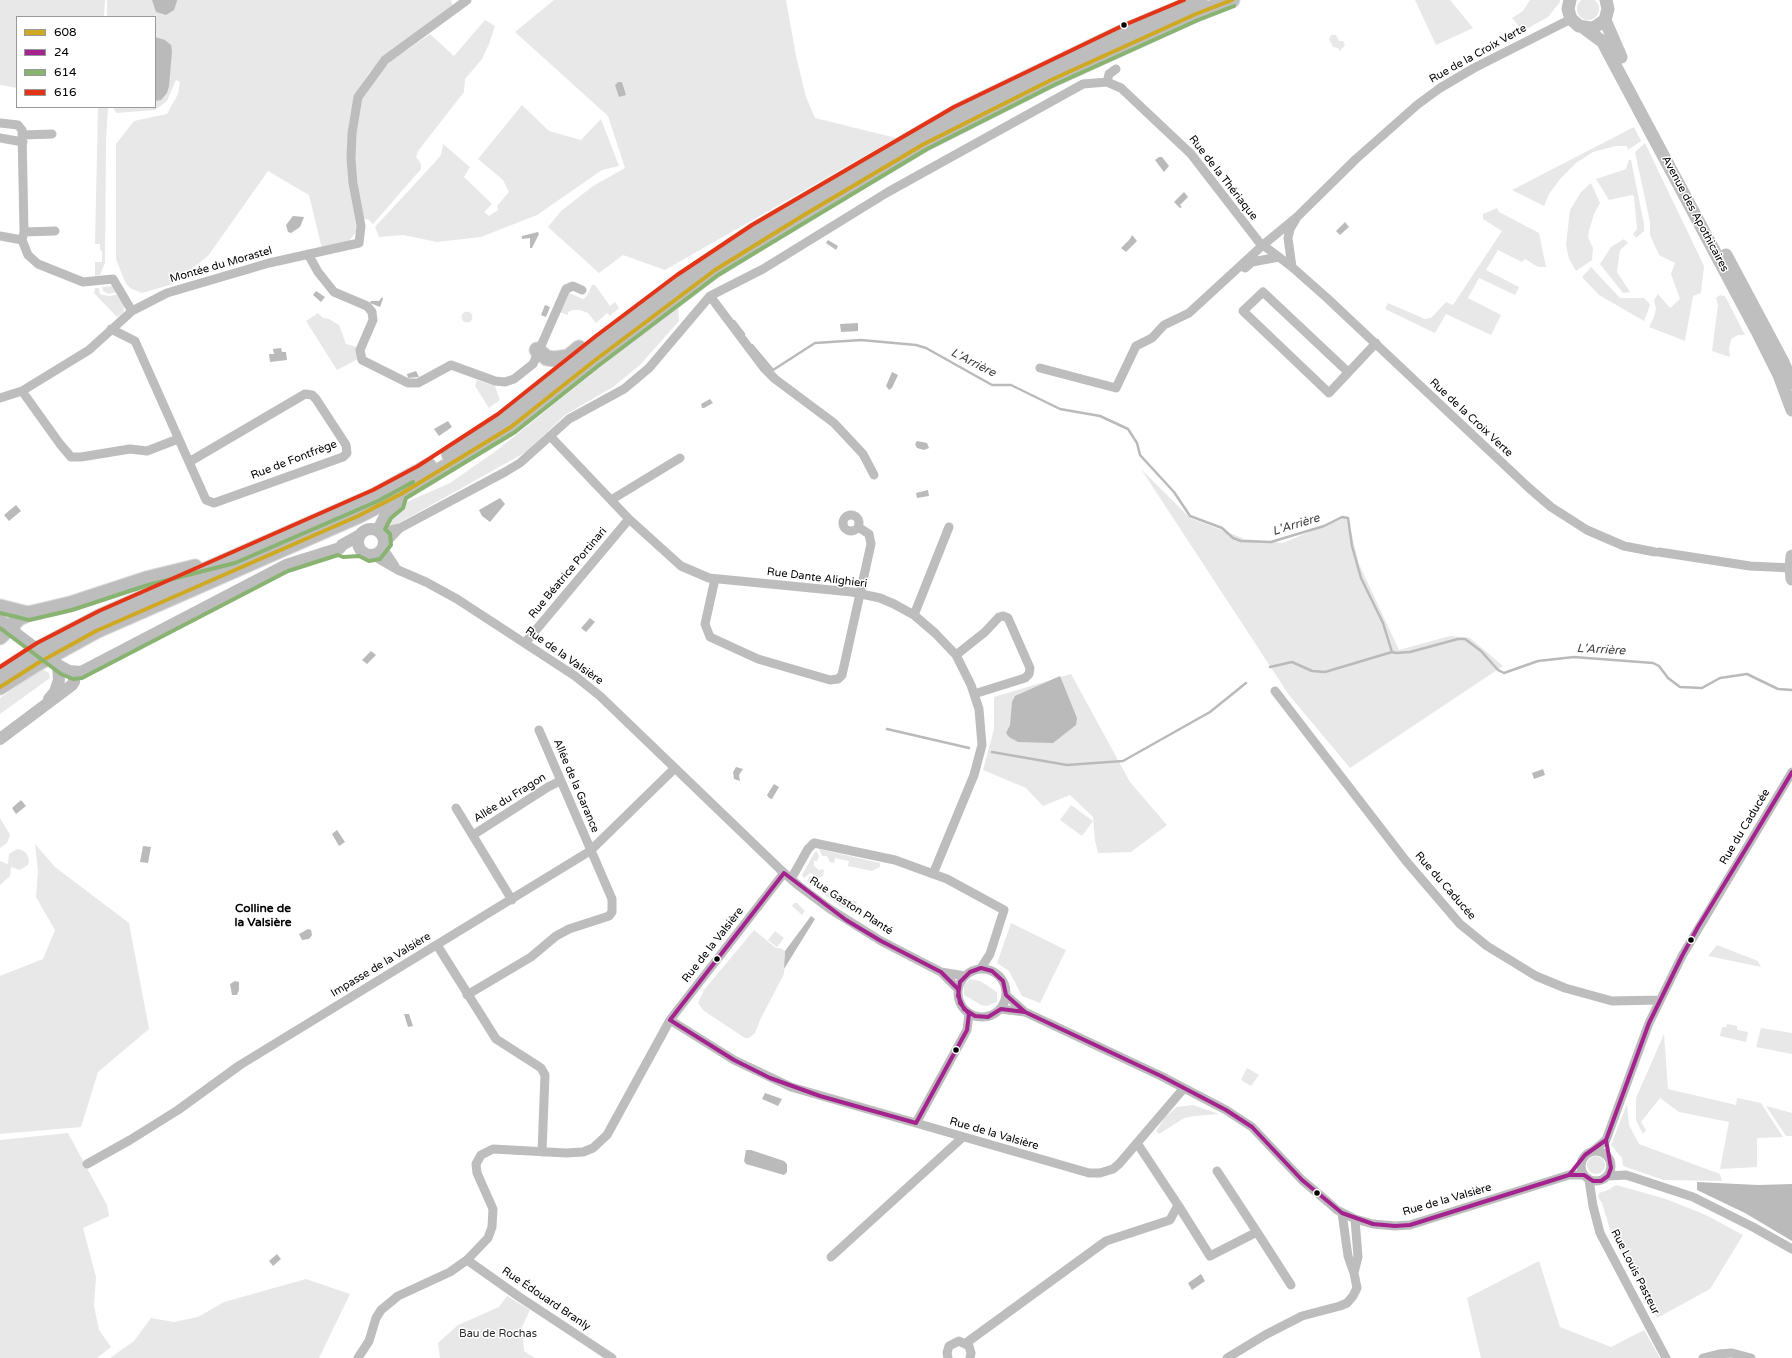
<!DOCTYPE html>
<meta charset="utf-8">
<style>
body{margin:0}
#map{position:relative;width:1792px;height:1358px;overflow:hidden;background:#fff;font-family:"Varela Round",sans-serif}
canvas{display:block}
.legend{position:absolute;left:16px;top:16px;width:140px;height:92px;box-sizing:border-box;background:#fff;border:1px solid #999;margin:0;padding:5px 7px;list-style:none;font-size:12px;color:#000}
.legend li{display:flex;align-items:center;gap:8px;height:20px}
.legend b{width:20px;border:1px solid #999}
</style>
<div id="map">
<canvas width="1792" height="1358"></canvas>
<ul class="legend">
<li><b style="height:5px;background:#cfa921"></b>608</li>
<li><b style="height:5px;background:#a4238f"></b>24</li>
<li><b style="height:5px;background:#89b370"></b>614</li>
<li><b style="height:5px;background:#e43417"></b>616</li>
</ul>
</div>
<script>
const ctx = document.querySelector('canvas').getContext('2d');
ctx.lineJoin = 'round';
function paint(path, color) { ctx.fillStyle = color; ctx.fill(path, 'evenodd'); }
const shape = rows => new Path2D(rows.map(r => 'M' + r).join(''));
function stroke(path, color, width, dash) { ctx.strokeStyle = color; ctx.lineWidth = width; ctx.lineCap = dash ? 'butt' : 'round'; ctx.setLineDash(dash || []); ctx.stroke(path); }
function write(font, color, halo, rows, align = 'center') {
  ctx.font = font + ' "Varela Round",sans-serif'; ctx.lineWidth = 3; ctx.setLineDash([]); ctx.textBaseline = 'middle'; ctx.strokeStyle = halo; ctx.fillStyle = color; for (const [text, x, y, turn = 0] of rows) {
    ctx.save(); ctx.translate(x, y); ctx.rotate((+turn || 0) * Math.PI / 180); ctx.textAlign = isNaN(turn) ? turn : align; if (halo) ctx.strokeText(text, 0, 0); ctx.fillText(text, 0, 0); ctx.restore();
  }
}
paint(shape([
 '1577 9a11 11 0 1 1 22 0a11 11 0 1 1-22 0Z',
 [0,0,105,0,104,17,17,17,17,88,0,85],
 [107,0,451,0,453,7,386,55,369,73,356,93,350,117,347,143,349,184,357,231,349,241,322,249,309,195,268,171,208,256,173,284,142,293,130,288,125,282,116,259,116,144,134,121,167,114,178,94,180,82,176,80,167,101,155,110,116,113,113,107,155,107,155,17,107,17],
 [554,0,786,0,796,56,806,97,815,118,896,138,665,270,623,255,599,273,548,227,561,211,593,186,625,168,608,116,515,32],
 [1415,0,1450,0,1473,28,1436,45],
 [1530,0,1560,0,1560,2,1548,17,1523,31,1512,18,1523,11],
 [485,20,495,26,489,44,482,59,465,79,464,92,418,151,416,157,421,164,421,169,373,224,369,220,361,217,354,145,362,99,369,84,391,61,430,34,454,56],
 [1331,35,1336,35,1339,41,1343,41,1345,45,1340,51,1338,48,1333,47,1329,39],
 [522,105,549,131,581,140,601,119,619,166,602,170,537,215,481,237,437,242,403,235,379,237,375,227,435,162,441,155,443,144,470,167,464,177,492,204,484,212,489,216,498,210,497,206,509,192,503,180,478,159],
 [98,107,108,107,106,142,105,263,100,275,95,276,95,262,102,262,102,251,100,250,100,244,95,244],
 [1634,127,1641,141,1628,150,1627,146,1616,146,1593,152,1576,163,1561,178,1549,194,1544,206,1512,190],
 [1645,143,1704,266,1701,293,1693,296,1685,341,1649,327,1654,317,1656,309,1654,300,1658,294,1670,308,1680,299,1671,274,1675,263,1659,255,1650,235,1650,222,1635,152],
 [1629,160,1631,160,1644,224,1644,231,1636,238,1633,234,1637,229,1634,196,1632,195,1609,200,1596,179,1626,169],
 [1591,183,1600,203,1594,214,1589,231,1588,237,1593,248,1592,260,1576,271,1569,259,1566,245,1570,210,1581,192],
 [1497,208,1499,212,1539,233,1546,267,1538,267,1525,259,1522,262,1498,250,1486,270,1519,287,1515,295,1479,278,1468,298,1501,315,1491,335,1446,314,1435,333,1385,309,1388,303,1425,319,1431,318,1446,302,1453,305,1502,231,1483,219,1483,214],
 [1624,239,1628,243,1620,250,1617,272,1630,292,1623,293,1600,264,1611,247],
 [1591,267,1620,298,1644,298,1648,302,1650,305,1644,321,1599,295,1582,277],
 [592,285,595,285,610,306,615,302,619,308,610,316,607,313,596,323,588,313,580,310,572,310,568,312,568,315,559,312,569,293,583,299,587,296],
 [112,286,118,292,108,294,103,291,102,287],
 [95,288,99,288,100,294,104,295,109,296,120,294,125,305,123,313,117,317,94,293],
 [1720,295,1725,296,1745,335,1738,335,1731,339,1729,349,1730,357,1712,351,1718,305,1716,298],
 [678,304,679,321,640,365,613,387,565,415,526,452,390,528,387,523,402,504,450,483,500,448],
 '461.5 317a5.5 5.5 0 1 1 11 0a5.5 5.5 0 1 1-11 0Z',
 [318,313,323,318,329,319,339,325,346,344,357,347,358,359,337,370,306,321],
 [477,380,495,386,500,400,489,408,475,386],
 [1141,469,1190,518,1245,539,1283,543,1347,516,1359,564,1399,650,1450,636,1470,638,1503,666,1350,768,1289,695],
 [42,669,49,673,50,678,0,714,0,698],
 [1071,674,1130,782,1167,825,1131,852,1098,853,1095,840,1093,817,1070,795,1043,806,1026,788,983,770,994,729,994,697],
 [1071,805,1093,821,1082,836,1060,820],
 [0,818,10,835,7,843,0,848],
 [35,844,55,867,129,923,149,1029,98,1072,81,1127,0,1134,0,976,43,959,55,930,36,897,38,871],
 [17,849,22,850,27,854,29,860,28,865,20,870,11,867,10,876,0,885,0,861,8,864,9,854],
 [819,849,880,863,880,867,872,871,848,866,849,861,835,858,834,863,830,862,827,856,822,856],
 [816,850,819,856,817,861,814,861,814,866,820,871,821,869,824,870,823,876,819,878,810,873,804,878,802,875],
 [810,876,829,888,827,892,834,896,836,892,847,897,845,903,851,905,853,900,857,902,852,912,840,906,807,881],
 [794,903,797,903,805,911,802,915,792,906],
 [1011,923,1066,950,1040,1003,1022,996,1009,971,997,963],
 [754,930,776,948,780,948,785,951,784,974,760,1020,755,1033,749,1038,745,1038,704,1011,698,1003,704,990],
 [775,931,784,938,777,947,768,940],
 [1717,945,1758,961,1761,967,1708,956],
 [970,979,980,981,997,992,997,1002,987,1006,981,1005,964,995,964,985],
 [1727,1024,1737,1026,1737,1030,1748,1032,1746,1042,1720,1036,1722,1027,1726,1027],
 [1761,1028,1792,1033,1792,1054,1756,1047],
 [1664,1034,1668,1089,1736,1105,1737,1098,1761,1103,1783,1137,1757,1138,1757,1167,1720,1169,1729,1122,1679,1112,1660,1098,1641,1122,1646,1130,1643,1134,1636,1120,1636,1098],
 [1247,1068,1259,1075,1251,1086,1241,1080],
 [1627,1104,1629,1125,1639,1144,1720,1174,1722,1181,1664,1180,1623,1166,1622,1158,1611,1145],
 [1193,1105,1219,1114,1194,1116,1184,1118,1159,1134,1156,1131,1165,1117,1177,1107],
 [1766,1106,1792,1113,1792,1136,1786,1136],
 [68,1133,107,1205,109,1216,83,1228,96,1277,94,1306,99,1330,111,1347,97,1358,0,1358,0,1140],
 '1587 1165a9 9 0 1 1 18 0a9 9 0 1 1-18 0Z',
 [1616,1185,1666,1199,1706,1215,1743,1235,1710,1289,1657,1318,1611,1233,1602,1203,1598,1197,1599,1193,1608,1190],
 [1539,1261,1560,1327,1611,1347,1644,1330,1660,1358,1481,1358,1467,1298],
 [306,1279,350,1294,319,1358,110,1358,134,1341,151,1318,174,1322,198,1317,224,1302],
 [507,1296,530,1310,522,1327,524,1351,535,1358,440,1358,438,1343,458,1325,499,1307]
]), '#e8e8e8');
paint(shape([
 [152,0,177,0,177,1,174,10,166,15,156,12],
 [155,37,165,40,171,45,172,51,169,86,167,93,161,100,155,101],
 [618,82,622,82,626,95,619,97,615,85],
 [1159,157,1162,157,1169,166,1164,172,1155,160],
 [1184,192,1188,197,1180,205,1182,207,1180,208,1174,202],
 [293,216,304,217,300,227,291,233,288,232,286,225],
 [1345,222,1349,227,1340,235,1336,231],
 [538,232,539,234,532,248,530,248,530,238,522,239,522,236],
 [1132,235,1137,241,1126,252,1121,248,1130,239],
 [828,240,838,246,836,250,826,243],
 [316,291,325,297,321,302,313,295],
 [382,297,383,299,380,307,370,303,371,301,379,301],
 [545,305,550,307,546,317,541,315],
 [858,323,858,331,841,332,840,324],
 [281,348,282,352,286,352,287,360,270,362,269,354,274,354,273,349],
 [416,371,419,377,408,378,407,374],
 [892,372,898,375,892,388,889,390,886,386],
 [710,399,713,403,704,408,702,408,701,404],
 [448,421,452,427,439,436,434,429],
 [917,441,927,443,929,448,924,450,917,448,915,444],
 [928,490,929,496,917,498,916,493],
 [500,498,505,504,490,522,482,516,479,510],
 [16,505,21,511,9,521,4,515],
 [590,618,595,622,586,632,581,628],
 [371,651,376,655,367,664,362,660],
 [1060,676,1077,718,1076,725,1053,743,1018,742,1009,737,1006,733,1010,725,1012,702,1015,696],
 [736,767,743,769,739,775,740,781,734,779,733,772],
 [1543,769,1545,775,1534,779,1532,773],
 [774,784,779,787,772,799,769,798,767,795],
 [21,800,26,806,16,814,12,808],
 [337,830,345,842,339,846,332,834],
 [143,846,151,847,148,863,140,862],
 [811,916,815,919,784,969,785,951],
 [308,929,311,930,312,935,309,939,302,940,299,934],
 [235,981,239,982,239,990,237,995,232,995,230,984],
 [404,1014,409,1014,413,1026,408,1027],
 [765,1093,782,1099,778,1106,762,1099],
 [746,1150,751,1150,784,1161,787,1164,787,1172,784,1175,746,1164,744,1161],
 [1697,1182,1758,1185,1792,1184,1792,1241,1745,1213,1697,1190],
 [277,1254,281,1259,273,1266,269,1261],
 [1201,1274,1205,1281,1192,1290,1188,1283]
]), '#bababa');
stroke(shape([
 [734,321,744,334],
 [752,345,773,370,815,343,861,340,916,345,926,348,992,385,1011,385,1060,409,1100,416,1128,429,1137,443,1140,455,1174,492,1190,516,1222,528,1233,538,1241,541,1271,542,1324,526,1342,517,1348,518,1352,546,1361,578,1383,623,1392,652],
 [1392,652,1396,653,1410,652,1458,639,1465,639,1481,651,1498,670,1504,673,1538,661,1574,657,1653,663,1659,666,1668,678,1680,687,1702,688,1720,678,1747,674,1778,689,1792,690],
 [1270,667,1292,662,1312,671,1325,672,1392,652],
 [887,729,969,748],
 [992,752,1067,765,1123,761,1210,712,1246,683]
]), '#bababa', 2.5);
const primary = shape([
 [537,350,547,358,555,359,568,357,579,348],
 [449,454,502,419,600,341,681,280,755,230,957,112,1125,31,1200,0],
 [0,607,28,614],
 [0,637,19,618,28,614,70,604,146,579,195,567],
 [0,674,40,648,101,616,376,495,429,466],
 [0,687,38,663,96,631,358,516,401,494,511,427,594,361,715,270,804,215,924,144,1051,80,1196,14,1232,0]
]);
stroke(primary, '#dbdbdb', 17);
stroke(shape([
 [1107,82,1109,74,1116,69],
 [0,123,18,125,22,130,24,232,22,240],
 [23,135,52,134],
 [0,138,23,142],
 [24,232,55,231],
 [0,236,22,240,28,255,38,264,83,282,113,279,132,311],
 [308,254,318,272,334,292,367,306,372,312,373,320,360,350,362,360,408,383,418,383,451,365,495,381,505,382,514,379,533,364,566,289,573,286,582,290],
 [1292,267,1288,238,1290,229,1296,219],
 [1245,268,1252,262,1279,257],
 [710,296,764,368,775,379,834,423,863,454,874,475],
 [111,329,135,341,189,462,305,394,312,395,316,399,346,445,347,453,343,457,214,503,206,500,189,462],
 [1040,368,1116,388,1136,346,1152,338,1164,325,1189,313,1263,245,1297,217,1356,159,1417,105,1440,88,1474,68,1571,19],
 [1348,372,1263,292,1243,311,1329,393,1376,343],
 [22,391,60,444,71,457,81,457,130,449,147,451,178,439],
 [0,398,22,391,89,350,132,311,167,293,269,263,359,243,361,226,353,183,351,158,352,133,358,97,385,60,467,0],
 [550,436,629,519,681,566,709,578,852,592,880,598,894,604,914,615,935,633,956,655,971,685,979,709,982,745,974,775,933,874],
 [611,500,680,458],
 '843 523a8 8 0 1 1 16 0a8 8 0 1 1-16 0Z',
 [381,532,400,528,505,472,520,463,569,419,624,389,649,368,710,296,763,269,888,192,1083,84,1107,82,1121,88,1191,154,1259,242,1292,267,1327,298,1529,488,1551,507,1587,530,1624,546,1655,552],
 [385,544,400,528],
 [383,548,395,566],
 [1659,552,1750,566,1792,568],
 [372,555,398,570,426,582,457,599,575,676,600,696,784,873,799,886,830,909,881,941,941,972,965,976],
 [715,579,705,624,710,637,758,659,830,680,838,679,842,675,871,544,869,534,858,527],
 [914,615,949,527],
 [525,643,629,519],
 [956,655,985,632,999,617,1003,616,1008,618,1030,668,1029,674,1025,678,974,694],
 [1275,691,1406,861,1460,924,1487,946,1536,976,1565,988,1612,1001,1660,1000],
 [456,808,512,900],
 [473,835,548,787,560,781],
 [784,873,670,1020,734,1060,791,1087,1089,1173,1100,1173,1113,1169,1119,1164,1184,1088],
 [791,879,808,849,814,843,895,860,947,879,1004,910,990,954,981,968],
 [437,945,496,1039,535,1064,541,1068,545,1075,542,1152],
 '958 993a24 24 0 1 1 48 0a24 24 0 1 1-48 0Z',
 [941,972,958,989],
 [467,995,531,957,556,936,569,929,609,916,612,912,612,899,539,730],
 [1006,995,1025,1012,1161,1076,1226,1110,1252,1127,1302,1180,1328,1202,1337,1210,1355,1219,1373,1224,1395,1226,1410,1225,1569,1175,1584,1175],
 [1001,1009,1025,1012],
 [916,1123,967,1030,969,1014],
 '1581 1166a15 15 0 1 1 30 0a15 15 0 1 1-30 0Z',
 [1593,1151,1606,1140,1649,1023,1682,956,1792,772],
 [87,1164,130,1140,178,1110,240,1065,590,851,674,769],
 [1608,1176,1626,1175,1693,1197,1753,1227,1792,1249],
 [1589,1180,1593,1206,1600,1233,1666,1358],
 [1178,1205,1210,1256,1257,1232,1217,1171],
 [1257,1232,1291,1285],
 [831,1257,963,1137],
 [467,1260,518,1296,612,1358],
 [1354,1273,1358,1257,1355,1219],
 [966,1343,1106,1241,1170,1220,1178,1205,1137,1143],
 [358,1358,369,1341,376,1318,381,1310,398,1296,450,1272,467,1260,488,1238,492,1227,493,1209,477,1173,476,1164,481,1155,493,1149,566,1153,583,1152,593,1148,607,1135,670,1020],
 [948,1358,947,1353,949,1346,959,1341,969,1346,971,1353,970,1358],
 [1227,1358,1265,1335,1302,1316,1340,1306,1347,1303,1353,1296,1357,1288,1354,1273,1348,1256,1342,1213],
 [1703,1358,1719,1354,1732,1353,1751,1358]
]), '#bdbdbd', 9);
stroke(shape([
 '358 542a13 13 0 1 1 26 0a13 13 0 1 1-26 0Z',
 [378,530,386,514,398,505,401,494],
 [0,620,16,633],
 [58,665,69,671,81,672,286,565,340,548,342,545,360,535],
 [49,699,55,692,59,680,58,665],
 [0,739,72,685,74,682,74,673]
]), '#bdbdbd', 12);
stroke(shape([
 [1570,0,1568,9,1571,19,1579,26,1590,28,1595,27,1605,20,1608,9,1606,0],
 [1605,20,1621,57],
 [1584,28,1603,42,1608,52,1759,335,1779,375,1792,410],
 [1726,255,1783,362,1792,383],
 [1792,556,1791,568,1792,579]
]), '#bfbfbf', 13);
stroke(primary, '#bdbdbd', 15);
stroke(shape([
 [18,635,58,665]
]), '#bdbdbd', 12);
stroke(shape([
 [0,687,38,663,96,631,358,516,401,494,511,427,594,361,715,270,804,215,924,144,1051,80,1196,14,1232,0]
]), '#cfa921', 4);
stroke(shape([
 [1792,772,1791,774,1750,842,1792,772],
 [784,873,846,920,881,941,941,972,958,989,960,1003,969,1014,967,1030,916,1123,820,1096,770,1078,734,1060,670,1020,784,873],
 [1698,927,1750,842],
 [1698,927,1750,842],
 [1682,956,1698,927],
 [1682,956,1698,927],
 [981,968,992,971,1003,981,1006,995,1025,1012,1001,1009,988,1017,975,1016,964,1009,958,996,960,982,970,972,981,968],
 [1025,1012,1161,1076],
 [1025,1012,1161,1076],
 [1649,1023,1682,956],
 [1649,1023,1682,956],
 [1161,1076,1226,1110],
 [1161,1076,1226,1110],
 [1226,1110,1252,1127],
 [1252,1127,1302,1180],
 [1252,1127,1302,1180],
 [1606,1140,1649,1023],
 [1606,1140,1649,1023],
 [1569,1175,1584,1175,1593,1181,1601,1181,1608,1176,1611,1168,1606,1140],
 [1569,1175,1585,1155,1606,1140],
 [1302,1180,1342,1213],
 [1302,1180,1342,1213],
 [1342,1213,1373,1224],
 [1342,1213,1373,1224],
 [1373,1224,1395,1226,1410,1225],
 [1410,1225,1569,1175],
 [1410,1225,1569,1175]
]), '#a4238f', 4);
stroke(shape([
 [0,613,29,620,72,610,148,585,235,563,378,501,413,482],
 [0,628,61,674,73,679,82,678,288,571,338,555,343,557,359,556,369,561,380,559,391,545,390,534,385,529,391,518,403,508,406,498,515,432,598,366,718,275,927,149,1054,85,1198,20,1234,6]
]), '#89b370', 4);
stroke(shape([
 [0,667,37,643,99,611,373,490,418,466,498,414,596,336,677,275,752,225,954,107,1122,26,1184,0]
]), '#e43417', 4);
for (const [x, y, r, color] of [
 [1124,25,3.5,"#000"],
 [1691,940,3.5,"#000"],
 [717,959,3.5,"#000"],
 [956,1050,3.5,"#000"],
 [1317,1193,3.5,"#000"]
]) { const dot = new Path2D(); dot.arc(x, y, r, 0, 2 * Math.PI); ctx.fillStyle = color; ctx.fill(dot); stroke(dot, '#fff', 1.5); }
write('11px', '#000', '#fff', [
 ["Rue de la Croix Verte",1478,54,-29],
 ["Rue de la Thériaque",1223,178,52],
 ["Avenue des Apothicaires",1695,214,62],
 ["Montée du Morastel",221,265,-16],
 ["Rue de la Croix Verte",1471,418,43],
 ["Rue de Fontfrège",294,460,-21],
 ["Rue Béatrice Portinari",568,573,-50],
 ["Rue Dante Alighieri",817,578,7],
 ["Rue de la Valsière",564,656,35],
 ["Allée de la Garance",576,786,67],
 ["Allée du Fragon",510,798,-32],
 ["Rue du Caducée",1745,827,-59],
 ["Rue du Caducée",1445,886,49],
 ["Rue Gaston Planté",851,906,33],
 ["Rue de la Valsière",713,945,-52],
 ["Impasse de la Valsière",381,965,-31],
 ["Rue de la Valsière",994,1134,16],
 ["Rue de la Valsière",1447,1200,-16],
 ["Rue Louis Pasteur",1635,1272,63],
 ["Rue Édouard Branly",546,1299,34]
]);
write('11px', '#2c2c2c', '#fff', [
 ["Bau de Rochas",498,1334]
]);
write('italic 12px', '#3d3d3d', '#fff', [
 ["L'Arrière",973,363,27],
 ["L'Arrière",1296,525,-17],
 ["L'Arrière",1601,650,3]
]);
write('bold 12px', '#000', '#fff', [
 ["Colline de",263,909],
 ["la Valsière",263,923]
]);
</script>
